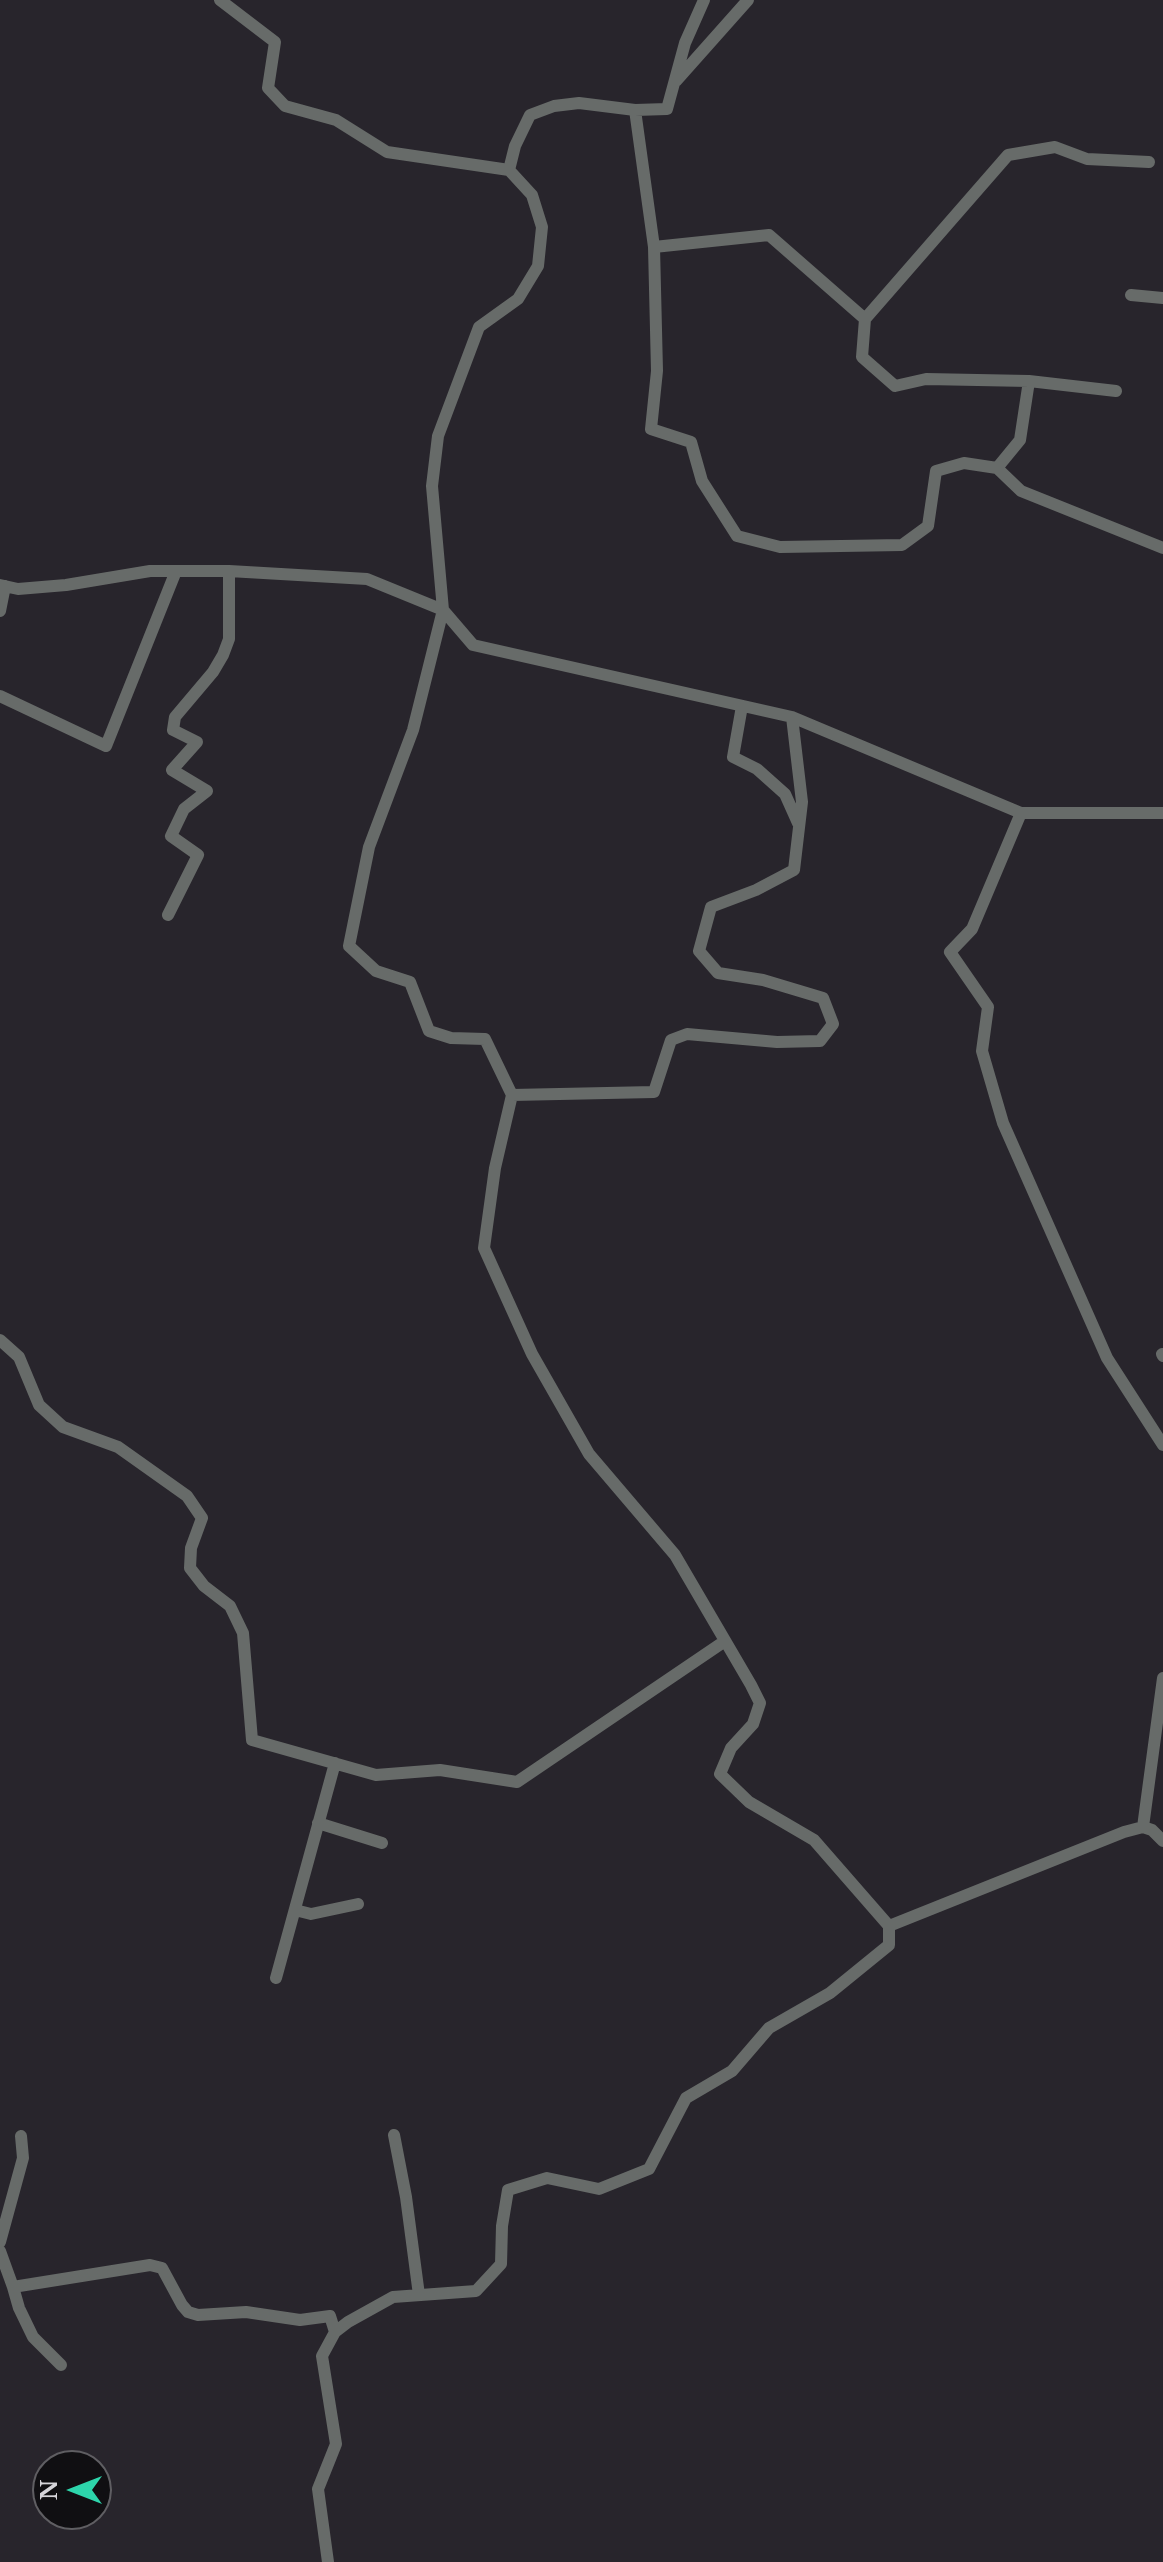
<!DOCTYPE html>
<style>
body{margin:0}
#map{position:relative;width:1163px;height:2562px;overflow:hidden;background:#28252c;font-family:"Libre Baskerville",serif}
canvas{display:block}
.north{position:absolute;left:32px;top:2450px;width:80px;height:80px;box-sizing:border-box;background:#100f12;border:2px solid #5f5e62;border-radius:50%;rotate:270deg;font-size:22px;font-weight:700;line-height:32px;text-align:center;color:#d6d5da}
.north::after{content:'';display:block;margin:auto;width:28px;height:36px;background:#2dd5ab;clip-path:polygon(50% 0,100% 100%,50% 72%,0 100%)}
</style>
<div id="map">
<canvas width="1163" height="2562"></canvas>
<div class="north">N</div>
</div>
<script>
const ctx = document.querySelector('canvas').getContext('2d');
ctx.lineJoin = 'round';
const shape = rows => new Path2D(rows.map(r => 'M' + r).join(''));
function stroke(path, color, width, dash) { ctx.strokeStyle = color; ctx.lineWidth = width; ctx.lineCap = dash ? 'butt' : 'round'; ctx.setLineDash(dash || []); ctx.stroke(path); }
stroke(shape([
 [220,0,275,42,268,88,285,106,336,120,387,152,509,170,532,195,542,227,538,266,518,299,479,327,438,436,432,486,443,610,413,730,369,847,349,946,376,971,410,982,429,1031,451,1038,485,1039,512,1095,495,1168,484,1248,532,1354,589,1454,675,1555,751,1685,760,1703,753,1724,731,1748,720,1774,749,1802,814,1840,889,1926,889,1945,830,1993,769,2028,732,2071,686,2098,649,2169,599,2189,547,2178,508,2190,502,2226,501,2264,476,2291,393,2297,348,2322,335,2332,322,2356,336,2444,318,2489,328,2562],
 [676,81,748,0],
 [635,110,667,109,685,43,704,0],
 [509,170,515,146,530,115,554,106,579,103,635,110,654,247,657,371,651,429,691,442,702,481,737,536,780,547,902,545,928,526,936,471,964,463,997,468,1021,491,1163,548],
 [654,247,769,235,865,319,862,357,895,386,926,379,1029,381],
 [1131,295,1163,298],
 [865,319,1008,155,1055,147,1087,159,1149,162],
 [997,468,1020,440,1029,381,1116,391],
 [0,585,18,589,66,585,150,571,229,571,367,579,443,610,473,645,792,717,1021,813,1163,813],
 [0,611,5,586],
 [0,696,106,746,176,571],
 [742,706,733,757,757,769,785,794,798,823],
 [1021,813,972,929,950,952,988,1007,982,1051,1003,1123,1107,1358,1163,1445],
 [168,915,198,855,171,836,184,809,207,791,172,770,197,742,173,730,175,717,213,672,223,655,229,639,229,571],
 [512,1095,654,1092,671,1040,687,1034,777,1042,820,1041,833,1024,823,998,763,980,718,973,699,951,711,907,756,890,794,870,802,802,792,717],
 [0,1340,19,1357,39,1405,63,1427,118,1447,187,1496,202,1518,191,1548,190,1568,204,1586,230,1606,243,1633,252,1740,376,1775,440,1770,517,1782,725,1641],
 [1162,1354,1163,1356],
 [318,1823,382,1843],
 [1143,1827,1163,1678],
 [295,1910,311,1914,358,1904],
 [889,1926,1124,1832,1143,1827,1152,1830,1163,1841],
 [276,1978,335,1763],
 [394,2135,406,2197,419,2295],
 [0,2242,23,2158,21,2136],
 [0,2251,13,2287],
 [61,2365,33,2337,19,2308,13,2287,150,2265,162,2268,182,2305,188,2312,198,2315,246,2312,300,2320,330,2316,335,2332]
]), '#676b69', 12);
</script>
